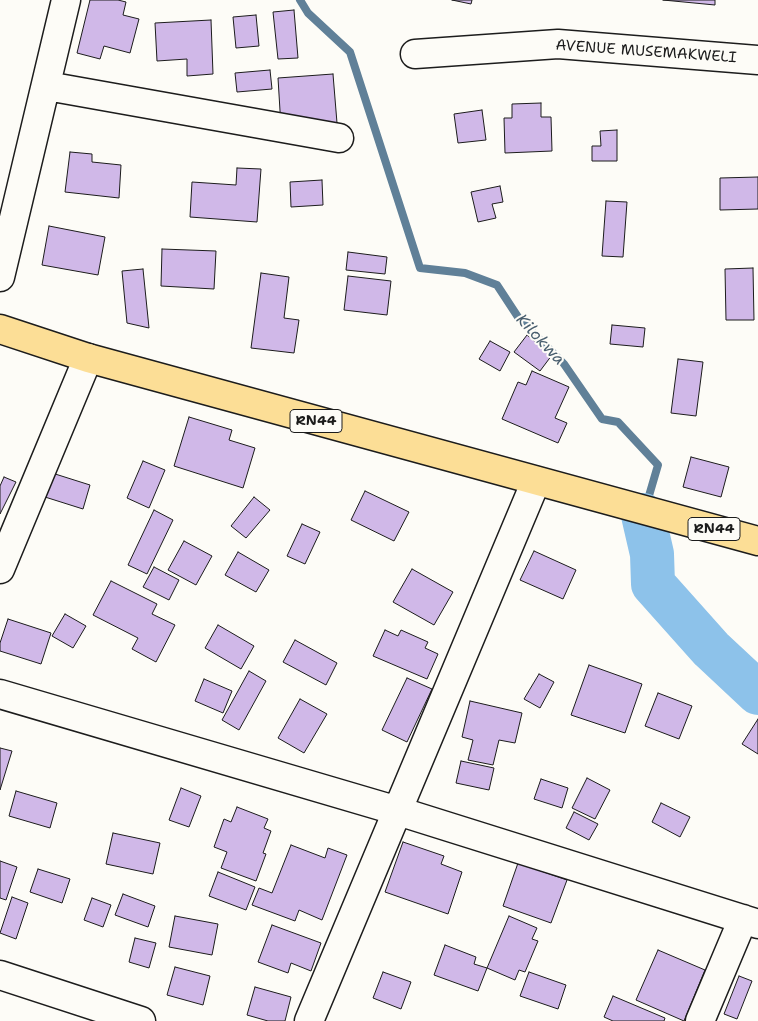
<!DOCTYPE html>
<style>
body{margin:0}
canvas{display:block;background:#fdfcf7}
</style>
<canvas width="758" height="1021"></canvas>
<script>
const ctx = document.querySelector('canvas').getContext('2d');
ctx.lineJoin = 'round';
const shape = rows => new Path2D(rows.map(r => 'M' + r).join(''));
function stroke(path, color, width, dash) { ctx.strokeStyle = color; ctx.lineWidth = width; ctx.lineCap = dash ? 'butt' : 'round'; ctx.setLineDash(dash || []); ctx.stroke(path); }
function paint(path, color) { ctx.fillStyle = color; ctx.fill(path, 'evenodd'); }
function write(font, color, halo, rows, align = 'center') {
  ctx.font = font + ' "Shantell Sans",sans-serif'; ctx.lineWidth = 4; ctx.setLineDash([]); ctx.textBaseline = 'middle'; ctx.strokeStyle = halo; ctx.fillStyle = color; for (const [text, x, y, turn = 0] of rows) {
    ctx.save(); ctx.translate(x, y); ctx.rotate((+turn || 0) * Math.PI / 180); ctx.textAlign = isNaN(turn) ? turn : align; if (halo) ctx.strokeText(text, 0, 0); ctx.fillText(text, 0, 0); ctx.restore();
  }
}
stroke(shape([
 [300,0,308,13,350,52,420,268,465,273,497,285,518,317,564,364,602,419,618,422,658,465,646,506]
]), '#608098', 8);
stroke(shape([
 [643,515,652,554,653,584,711,649,758,693]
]), '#8dc2ea', 44);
const building = shape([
 [90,0,118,0,126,2,123,15,139,19,130,53,104,46,100,59,77,53,90,0],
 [452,0,472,0,471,4,452,0],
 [663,0,715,0,715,5,663,0],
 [294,10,298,58,278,59,273,12,294,10],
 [256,15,259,46,236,48,233,17,256,15],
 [211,20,213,74,187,76,187,59,157,61,155,23,211,20],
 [270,70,272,89,237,92,235,73,270,70],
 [333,74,337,123,281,127,278,78,333,74],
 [541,103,541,117,551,117,552,151,505,153,504,118,512,118,512,104,541,103],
 [482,110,486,140,458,143,454,114,482,110],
 [617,130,617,161,592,161,592,146,601,146,600,131,617,130],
 [70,152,92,154,92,162,121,165,119,198,65,192,70,152],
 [237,168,261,169,257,222,190,217,192,182,236,185,237,168],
 [758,177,758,209,720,210,720,178,758,177],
 [322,180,323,205,291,207,290,182,322,180],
 [500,186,503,202,492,204,496,218,478,222,471,192,500,186],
 [606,201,627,202,623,257,602,256,606,201],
 [49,226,105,237,98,275,42,265,49,226],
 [162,249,216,251,214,289,161,286,162,249],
 [348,252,387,257,385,274,346,270,348,252],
 [753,268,754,320,726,320,725,269,753,268],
 [143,269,149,328,127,323,122,271,143,269],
 [261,273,289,277,284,318,299,320,294,353,251,348,261,273],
 [348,276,391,281,387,315,344,310,348,276],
 [612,325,645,328,643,347,610,344,612,325],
 [527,335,552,355,540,371,514,352,527,335],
 [490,341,510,352,500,371,479,359,490,341],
 [678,359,703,362,696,416,671,413,678,359],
 [532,371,569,387,555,418,567,423,558,443,502,419,518,382,526,385,532,371],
 [189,417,232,430,229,440,255,448,243,488,174,466,189,417],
 [691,457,729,467,721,497,683,487,691,457],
 [143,461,165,470,149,508,127,498,143,461],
 [52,473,90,485,83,509,45,497,52,473],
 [4,477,16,482,0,514,0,486,4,477],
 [365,491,409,512,394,541,351,520,365,491],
 [254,497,270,510,246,538,231,526,254,497],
 [154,510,173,520,147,574,128,565,154,510],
 [302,524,320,532,305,564,287,556,302,524],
 [184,541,212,556,196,585,168,570,184,541],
 [534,551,576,570,563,599,520,580,534,551],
 [238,552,269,570,256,592,225,575,238,552],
 [154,567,179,580,169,600,143,587,154,567],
 [412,569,453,592,434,625,393,602,412,569],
 [111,581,157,604,152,614,175,625,156,662,132,649,138,638,93,615,111,581],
 [65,614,86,626,73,648,52,636,65,614],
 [8,619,51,633,41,664,0,651,0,643,8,619],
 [218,625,254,646,241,669,205,648,218,625],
 [385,630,398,636,401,630,428,642,425,648,438,654,427,679,373,656,385,630],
 [295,640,337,663,326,685,283,662,295,640],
 [589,665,642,684,625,733,571,715,589,665],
 [249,671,266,681,239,730,222,720,249,671],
 [539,674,554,682,540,708,524,699,539,674],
 [407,678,432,689,407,742,382,730,407,678],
 [204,679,232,691,223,713,195,701,204,679],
 [658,693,692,706,679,739,645,726,658,693],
 [300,699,327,714,304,753,278,738,300,699],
 [470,701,522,713,515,743,499,740,493,765,468,760,473,740,462,737,470,701],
 [758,719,758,754,742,744,758,719],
 [0,748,12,751,0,790,0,748],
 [461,761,494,768,489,790,456,783,461,761],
 [587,778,610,790,595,819,572,808,587,778],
 [541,779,568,788,562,808,534,799,541,779],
 [181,788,201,796,189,827,169,820,181,788],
 [16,791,57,803,50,828,9,816,16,791],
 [661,803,690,817,680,837,652,822,661,803],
 [237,807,268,819,264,828,271,831,263,853,266,854,256,881,221,868,227,852,214,847,224,819,231,822,237,807],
 [574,812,598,824,589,840,566,828,574,812],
 [113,833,160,843,153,874,106,864,113,833],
 [403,842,444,856,441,864,462,872,448,914,385,892,403,842],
 [291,845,325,858,328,848,347,855,322,920,299,910,295,921,252,905,259,888,272,893,291,845],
 [0,861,17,867,6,900,0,898,0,861],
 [518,863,567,880,551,923,503,906,518,863],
 [38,869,70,879,62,903,30,892,38,869],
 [218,872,255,887,246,910,209,896,218,872],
 [123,894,155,906,148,927,115,915,123,894],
 [12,897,28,903,16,939,0,933,12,897],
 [92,898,111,905,103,927,84,920,92,898],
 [175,916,218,924,212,955,169,947,175,916],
 [509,916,537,928,532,939,538,941,525,972,519,970,515,980,487,968,509,916],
 [272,925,321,943,311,971,291,963,288,973,258,962,272,925],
 [135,938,156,943,149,968,129,962,135,938],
 [445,945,476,957,474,964,487,968,478,991,434,975,445,945],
 [658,950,705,970,684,1021,636,1000,658,950],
 [175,967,210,976,203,1005,167,995,175,967],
 [383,972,411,982,401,1009,373,998,383,972],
 [529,972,566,985,558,1009,520,996,529,972],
 [739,976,752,981,737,1019,724,1014,739,976],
 [255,987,291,997,285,1021,268,1021,247,1015,255,987],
 [613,996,665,1018,664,1021,613,1021,604,1017,613,996]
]);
paint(building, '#d0b8e8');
stroke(building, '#1c1c1c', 1);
const minor = shape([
 [415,54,558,44,758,60],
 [47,86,339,138],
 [0,277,66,0],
 [0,569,88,358],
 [0,694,398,811,758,924],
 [0,975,141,1021],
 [309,1021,536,481],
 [700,1021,743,919]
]);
const primary = shape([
 [0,329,88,358,758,541]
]);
stroke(minor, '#1c1c1c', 31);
stroke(primary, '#1c1c1c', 31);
stroke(minor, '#fdfcf7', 28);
stroke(primary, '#fcde96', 28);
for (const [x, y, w] of [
 [316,421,52],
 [714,529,52]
]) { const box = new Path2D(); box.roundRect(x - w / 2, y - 11.5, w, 23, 4); ctx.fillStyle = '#fdfcf7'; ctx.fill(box); stroke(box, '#1c1c1c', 1); }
write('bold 14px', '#1c1c1c', null, [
 ["RN44",316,421],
 ["RN44",714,529]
]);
write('15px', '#1c1c1c', '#fdfcf7', [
 ["AVENUE MUSEMAKWELI",646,52,4]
]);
write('italic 16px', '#495e6e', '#fdfcf7', [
 ["Kilokwa",540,340,47]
]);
</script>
